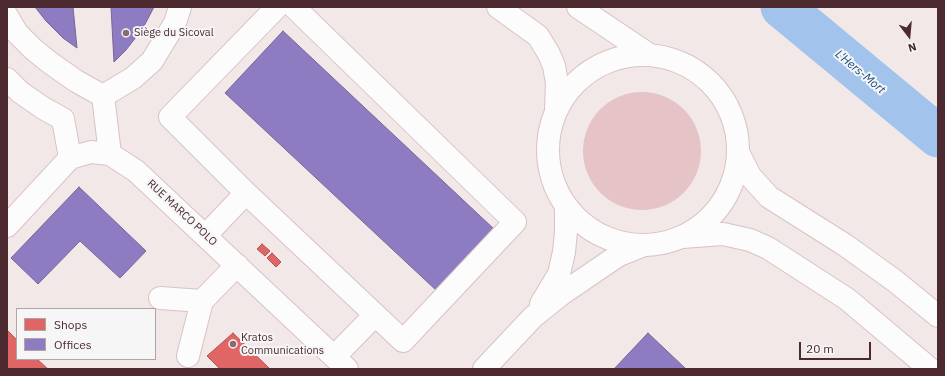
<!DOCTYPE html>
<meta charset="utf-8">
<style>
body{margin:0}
#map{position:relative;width:945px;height:376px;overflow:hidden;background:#f2e8e8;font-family:"IBM Plex Sans",sans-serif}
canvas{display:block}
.frame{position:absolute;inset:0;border:8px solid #4d2a2f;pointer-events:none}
.legend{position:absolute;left:16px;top:308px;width:140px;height:52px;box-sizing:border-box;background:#f6f6f6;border:1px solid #b2a4a6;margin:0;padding:5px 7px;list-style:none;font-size:12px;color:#4d2a2f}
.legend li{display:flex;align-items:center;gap:8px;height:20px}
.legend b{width:20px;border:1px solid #b2a4a6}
.north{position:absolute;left:889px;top:16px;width:40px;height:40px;-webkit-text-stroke:3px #f6f6f6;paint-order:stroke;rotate:164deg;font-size:11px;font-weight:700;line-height:16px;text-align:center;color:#4d2a2f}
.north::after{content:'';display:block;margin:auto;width:14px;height:18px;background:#4d2a2f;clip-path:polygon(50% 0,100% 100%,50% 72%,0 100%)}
.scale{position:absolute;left:799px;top:342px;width:72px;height:18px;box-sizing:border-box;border:2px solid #4d2a2f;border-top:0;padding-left:5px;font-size:12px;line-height:14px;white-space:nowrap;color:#4d2a2f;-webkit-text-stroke:3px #f6f6f6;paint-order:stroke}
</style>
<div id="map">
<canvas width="945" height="376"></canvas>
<div class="frame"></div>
<ul class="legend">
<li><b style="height:11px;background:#e06666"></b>Shops</li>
<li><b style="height:11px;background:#8e7cc3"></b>Offices</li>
</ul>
<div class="north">N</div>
<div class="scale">20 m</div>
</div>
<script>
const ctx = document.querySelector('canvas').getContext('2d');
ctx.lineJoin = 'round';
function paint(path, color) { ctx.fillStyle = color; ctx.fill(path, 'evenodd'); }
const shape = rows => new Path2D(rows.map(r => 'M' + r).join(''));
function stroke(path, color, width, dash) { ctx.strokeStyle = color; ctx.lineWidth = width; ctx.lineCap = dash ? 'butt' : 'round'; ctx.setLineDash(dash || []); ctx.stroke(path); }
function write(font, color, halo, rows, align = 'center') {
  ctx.font = font + ' "IBM Plex Sans",sans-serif'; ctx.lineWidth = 4; ctx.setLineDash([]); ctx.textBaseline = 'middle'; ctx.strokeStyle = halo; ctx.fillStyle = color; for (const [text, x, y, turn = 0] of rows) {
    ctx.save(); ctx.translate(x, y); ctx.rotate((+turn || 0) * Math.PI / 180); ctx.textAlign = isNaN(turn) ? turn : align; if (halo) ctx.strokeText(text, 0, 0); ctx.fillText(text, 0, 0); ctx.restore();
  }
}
paint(shape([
 '583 151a59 59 0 1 1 118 0a59 59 0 1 1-118 0Z'
]), '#e5c3c6');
const shops = shape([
 [262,244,270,251,265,256,257,249,262,244],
 [272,253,281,262,276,267,267,258,272,253],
 [7,330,17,340,17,359,37,359,48,369,7,369,7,330],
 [233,333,270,369,220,369,207,356,233,333]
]);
paint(shops, '#e06666');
stroke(shops, '#b45456', 1);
const offices = shape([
 [35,7,73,7,77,48,63,38,46,21,35,7],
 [111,7,154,7,143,28,126,50,114,62,111,7],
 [283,31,495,230,437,291,225,93,283,31],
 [79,187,146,251,120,278,80,241,38,284,11,258,79,187],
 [648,333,686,369,614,369,648,333]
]);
paint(offices, '#8e7cc3');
stroke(offices, '#7a6397', 1);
stroke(shape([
 [782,7,938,136]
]), '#a2c4ec', 43);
const minor = shape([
 [277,7,170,117,246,193,403,341,515,222,294,7],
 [7,16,17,33,33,49,49,62,76,81,103,96],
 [7,79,20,92,43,108,63,119,70,158],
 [110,154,103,96,133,78,152,61,175,23,180,7],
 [7,226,70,158,91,152,110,154,136,171,347,369],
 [205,236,246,193],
 [160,298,202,301],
 [541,304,559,274,564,252,566,232,566,207],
 [188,356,202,301,237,265],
 [334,357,375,315],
 [484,369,533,317,563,293,619,255,644,245]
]);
const major = shape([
 [498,7,538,36,549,54,554,66,557,83,556,109],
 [578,7,648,54],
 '548 150a95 95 0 1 1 190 0a95 95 0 1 1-190 0Z'
]);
const highway = shape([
 [739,154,750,176,769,197,845,245,895,281,938,316],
 [682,237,723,234,750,240,768,248,847,299,930,369]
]);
stroke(minor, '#d8c2c4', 24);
stroke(major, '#d8c2c4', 24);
stroke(highway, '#d8c2c4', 24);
stroke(minor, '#fdfcfc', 22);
stroke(major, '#fdfcfc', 22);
stroke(highway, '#fdfcfc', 22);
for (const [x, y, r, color] of [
 [126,33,4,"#876c70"],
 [233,344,4,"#876c70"]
]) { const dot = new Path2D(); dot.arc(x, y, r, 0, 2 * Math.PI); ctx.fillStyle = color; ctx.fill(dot); stroke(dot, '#f6f6f6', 1.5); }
write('11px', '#4d2a2f', '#f6f6f6', [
 ["Siège du Sicoval",134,33],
 ["Kratos",241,338],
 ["Communications",241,351]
], 'left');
write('11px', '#4d2a2f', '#f6f6f6', [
 ["RUE MARCO POLO",182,213,43]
]);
write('italic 12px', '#174e82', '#f6f6f6', [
 ["L'Hers-Mort",860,72,40]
]);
</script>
